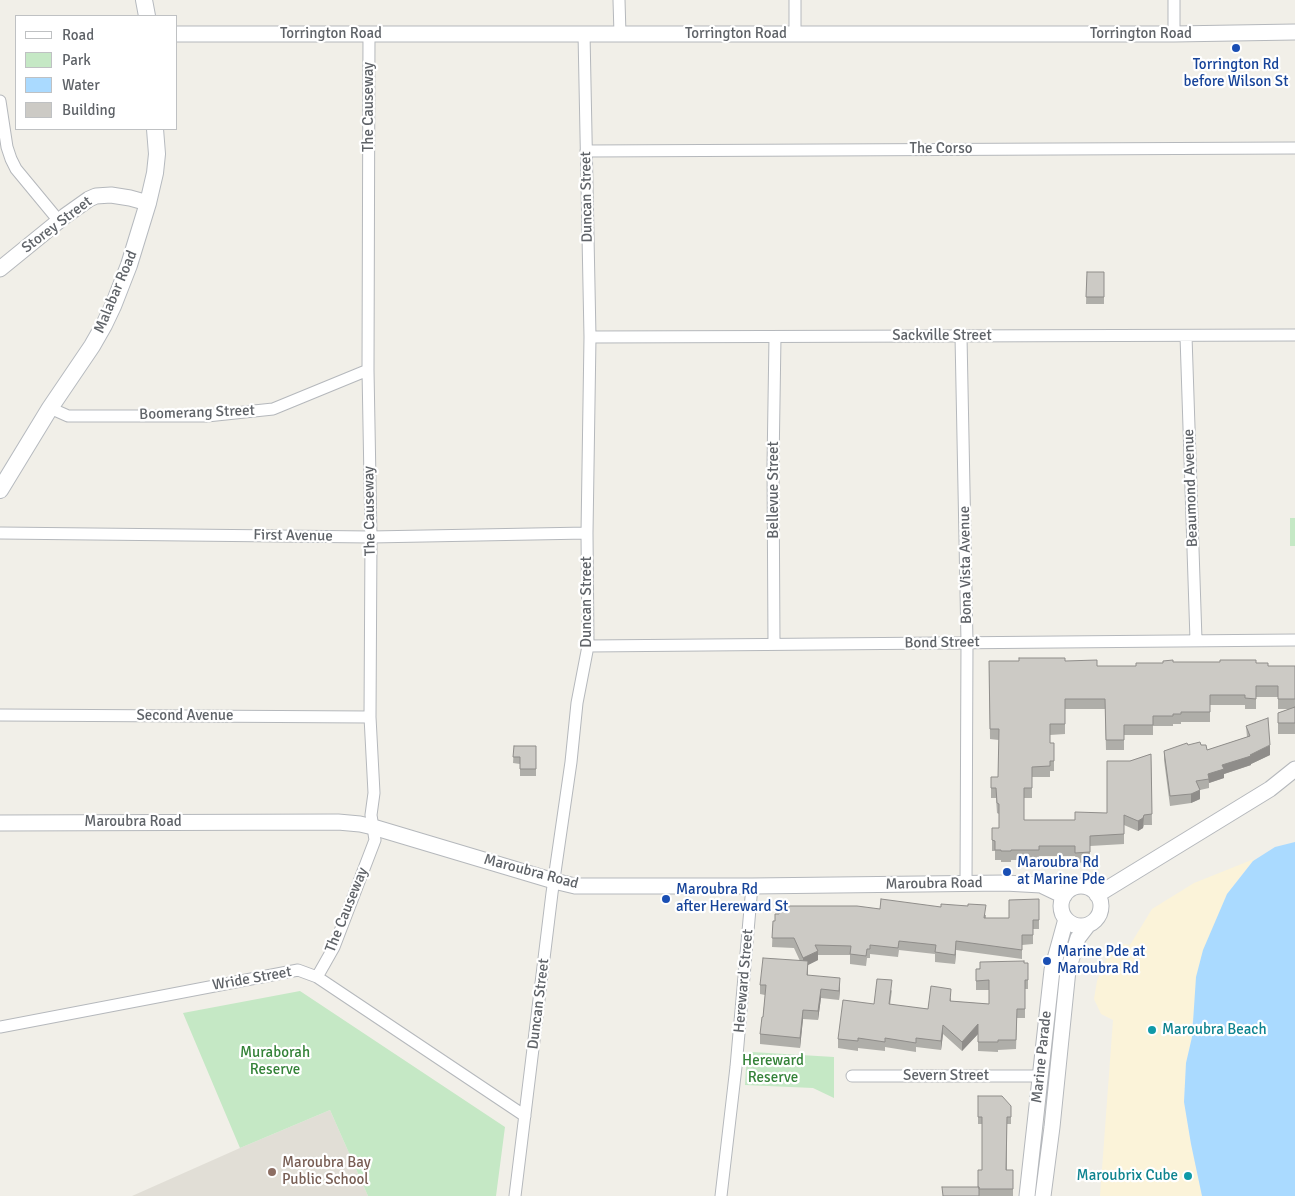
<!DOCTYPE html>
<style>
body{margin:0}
#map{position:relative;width:1295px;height:1196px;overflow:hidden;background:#f1efe8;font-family:Signika,sans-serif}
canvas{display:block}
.legend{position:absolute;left:15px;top:15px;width:162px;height:115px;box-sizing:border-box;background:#fff;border:1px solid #bfc1c3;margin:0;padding:6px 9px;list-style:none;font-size:15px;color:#5f6368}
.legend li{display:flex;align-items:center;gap:10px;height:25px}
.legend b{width:25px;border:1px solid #bfc1c3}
</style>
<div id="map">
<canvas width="1295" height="1196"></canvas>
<ul class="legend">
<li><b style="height:6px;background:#fff"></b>Road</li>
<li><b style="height:14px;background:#c5e8c5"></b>Park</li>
<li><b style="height:14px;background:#aadaff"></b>Water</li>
<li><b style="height:14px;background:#cccac5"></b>Building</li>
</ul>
</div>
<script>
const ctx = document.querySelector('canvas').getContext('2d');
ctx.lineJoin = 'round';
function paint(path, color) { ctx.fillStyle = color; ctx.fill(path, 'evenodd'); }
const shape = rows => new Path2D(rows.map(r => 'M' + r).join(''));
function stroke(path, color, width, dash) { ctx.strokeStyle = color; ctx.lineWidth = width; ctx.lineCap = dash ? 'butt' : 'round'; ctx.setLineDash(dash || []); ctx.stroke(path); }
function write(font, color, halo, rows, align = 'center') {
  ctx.font = font + ' Signika,sans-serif'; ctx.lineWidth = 4.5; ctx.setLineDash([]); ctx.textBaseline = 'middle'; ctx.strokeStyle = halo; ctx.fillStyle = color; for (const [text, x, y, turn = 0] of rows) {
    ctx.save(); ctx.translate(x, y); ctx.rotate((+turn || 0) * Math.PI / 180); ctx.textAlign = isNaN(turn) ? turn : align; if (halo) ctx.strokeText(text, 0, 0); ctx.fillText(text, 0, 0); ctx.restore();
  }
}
paint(shape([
 [330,1110,368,1196,132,1196,240,1148]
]), '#e1ded6');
paint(shape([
 [1290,518,1295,518,1295,546,1290,546],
 [300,991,505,1127,496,1196,368,1196,330,1110,240,1148,183,1013],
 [752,1052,834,1057,834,1098,813,1088,745,1085,746,1068]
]), '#c5e8c5');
paint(shape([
 [1254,859,1227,894,1192,1023,1192,1037,1186,1063,1184,1102,1191,1144,1202,1196,1100,1196,1113,1020,1101,1014,1094,999,1097,981,1111,948,1124,944,1130,945,1152,909,1194,883]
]), '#fbf3d9');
paint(shape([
 [1295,842,1295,1196,1202,1196,1191,1144,1184,1102,1186,1063,1192,1037,1196,977,1203,950,1227,894,1253,861,1275,847]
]), '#aadaff');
const minor = shape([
 [619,0,620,34],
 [795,34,795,0],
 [1174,34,1174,0],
 [0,101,7,147,11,159,16,169,59,221],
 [586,151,1295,148],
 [961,336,967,642,966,884],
 [1186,336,1196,640],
 [590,337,1295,335],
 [50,408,68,416,207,416,273,409,368,370],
 [0,533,371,537,587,533],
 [774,644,773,466,775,337],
 [588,646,1295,640],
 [0,715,370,717],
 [317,977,334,947,375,840,371,815,374,793,370,717,371,537,368,370,369,33],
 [0,1027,298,970,317,977,525,1116],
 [852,1076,1040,1076],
 [515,1196,552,893,571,762,577,703,588,646,587,533,590,337,584,33],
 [721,1196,736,1067,752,886]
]);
const tertiary = shape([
 [176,34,1174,34,1295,32],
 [0,269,65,216,89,199,96,196,111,195,130,198,148,203],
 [0,823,338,822,360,824,373,827,554,881,575,886,752,886,1005,883,1041,885,1064,896],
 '1061 906a20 20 0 1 1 40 0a20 20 0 1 1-40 0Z',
 [1097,895,1270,789,1295,769],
 [1027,1196,1052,970,1066,919],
 [1043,1196,1052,1127,1068,970,1078,938,1088,925]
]);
const secondary = shape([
 [144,0,147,16],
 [0,490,50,408,92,346,104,325,113,306,129,265,148,203,155,173,157,154,155,129]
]);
stroke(minor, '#b5b8bc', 13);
stroke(tertiary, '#b5b8bc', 17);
stroke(secondary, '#b6babf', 18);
stroke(minor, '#fff', 11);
stroke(tertiary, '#fff', 15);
stroke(secondary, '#fff', 16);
paint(shape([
 [1087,272,1104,272,1104,304,1086,304],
 [989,661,1065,661,1097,666,1136,666,1173,662,1256,663,1268,666,1295,666,1295,734,1278,734,1278,713,1289,709,1278,709,1278,697,1256,697,1256,709,1245,709,1245,705,1210,705,1210,722,1181,722,1181,724,1173,724,1173,726,1153,726,1153,735,1124,735,1124,750,1106,750,1105,709,1065,709,1065,734,1050,735,1050,743,1054,743,1054,771,1050,771,1050,777,1032,777,1032,798,1024,798,1024,820,1075,820,1107,813,1130,761,1151,754,1152,825,1144,825,1143,828,1138,831,1124,825,1124,844,1090,846,1090,862,1075,863,1075,856,1039,856,1039,860,1011,860,1011,862,1001,862,1001,860,995,860,995,851,992,851,992,828,999,828,999,814,997,813,996,798,991,798,991,777,998,777,999,740,990,739],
 [1246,726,1270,755,1251,764,1251,765,1224,774,1224,778,1209,783,1209,788,1200,790,1200,799,1191,803,1170,806,1164,760,1164,751,1188,745,1207,750,1247,737],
 [514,746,536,746,536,776,520,776,520,764,513,763],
 [1039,899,1039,929,1033,929,1033,944,1022,945,1022,959,956,950,955,964,935,962,935,954,899,950,898,957,870,954,870,958,867,958,866,966,850,964,850,955,818,955,818,960,808,965,808,975,840,987,839,1000,821,998,818,1020,803,1019,800,1048,760,1044,760,1034,763,1017,765,995,760,994,760,985,800,961,794,948,772,947,773,921,880,909,986,915,986,918,1009,918],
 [1024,963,1028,963,1028,989,1025,989,1025,1018,1017,1018,1016,1049,998,1050,998,1052,978,1051,978,1034,962,1051,943,1034,941,1050,916,1047,916,1052,885,1047,885,1051,858,1048,858,1051,838,1048,838,1039,874,1004,892,990,890,1005,928,1009,951,998,951,1001,989,1004,989,990,976,990,976,969],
 [978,1096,1011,1106,1011,1124,1007,1124,1007,1170,1013,1170,1013,1196,942,1196,978,1187,982,1170,982,1124,978,1124]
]), '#afaea9');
paint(shape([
 [1270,745,1270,755,1251,764,1251,765,1224,774,1224,778,1209,783,1208,774,1222,765,1250,755],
 [1200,790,1200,799,1191,803,1191,794],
 [1144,815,1143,828,1138,831,1138,821],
 [956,941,956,950,955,964,955,955],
 [818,951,818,960,808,965,807,984,803,968,803,958],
 [840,978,840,987,839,1000,839,991],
 [821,989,821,998,818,1020,818,1011],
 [803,1010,803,1019,800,1048,800,1038],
 [978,1024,978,1034,962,1051,962,1042],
 [943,1025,943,1034,941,1050,941,1041]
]), '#8f8d8a');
const building = shape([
 [1087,272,1104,272,1104,297,1086,297,1087,272],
 [1019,658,1065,658,1065,661,1097,660,1097,666,1136,666,1136,663,1163,663,1163,661,1173,660,1173,662,1220,662,1220,660,1256,660,1256,663,1268,663,1268,666,1295,666,1295,699,1278,699,1278,686,1256,686,1256,699,1245,698,1245,695,1210,695,1210,712,1181,712,1181,714,1173,714,1173,716,1153,716,1153,725,1124,725,1124,740,1106,740,1105,699,1065,699,1065,724,1050,724,1050,743,1054,743,1054,761,1050,761,1050,766,1032,767,1032,788,1024,788,1024,820,1075,820,1075,812,1107,813,1107,761,1130,761,1151,754,1152,814,1144,815,1143,818,1138,821,1124,815,1124,834,1090,836,1090,852,1075,853,1075,846,1039,846,1039,850,1011,850,1011,851,1001,851,1001,850,995,850,995,841,992,840,992,828,999,828,999,804,997,803,996,788,991,788,991,777,998,777,999,729,990,729,989,661,1019,661,1019,658],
 [1295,707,1295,723,1278,723,1278,713,1295,707],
 [1268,718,1270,745,1250,755,1251,756,1222,765,1224,769,1208,774,1209,779,1196,781,1200,790,1191,794,1170,796,1164,751,1187,743,1188,745,1200,742,1201,745,1206,745,1207,750,1250,736,1246,726,1268,718],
 [514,746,536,746,536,769,520,769,520,757,513,757,514,746],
 [881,899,941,907,941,904,968,906,968,904,986,905,984,918,1009,918,1009,900,1039,899,1039,920,1033,920,1033,935,1022,935,1022,950,956,941,955,955,935,952,936,945,899,941,898,948,870,945,870,949,867,949,866,956,850,954,851,946,815,945,818,951,803,958,794,938,772,938,773,921,775,921,775,914,779,914,779,906,857,906,880,909,881,899],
 [763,958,808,961,807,975,840,978,839,991,821,989,818,1011,803,1010,800,1038,760,1034,762,1017,763,1017,766,985,760,985,763,958],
 [1024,961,1024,963,1028,963,1028,980,1025,980,1025,1009,1017,1009,1016,1040,998,1040,998,1042,978,1042,978,1024,962,1042,943,1025,941,1041,916,1038,916,1043,885,1038,885,1042,858,1038,858,1041,838,1039,843,1000,874,1004,877,979,892,980,889,1004,928,1009,931,986,951,989,950,1001,989,1004,989,980,976,981,976,969,980,969,980,962,1024,961],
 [978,1096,1002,1096,1011,1106,1011,1117,1007,1117,1006,1170,1013,1170,1013,1189,979,1189,979,1187,978,1187,978,1170,982,1170,982,1117,978,1117,978,1096],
 [942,1187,979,1187,979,1196,943,1196,942,1187]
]);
paint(building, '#cccac5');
stroke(building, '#8f8d8a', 1);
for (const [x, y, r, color] of [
 [1236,48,5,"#1a4fb4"],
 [1007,872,5,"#1a4fb4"],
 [666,899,5,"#1a4fb4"],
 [1047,961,5,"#1a4fb4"],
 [1152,1030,5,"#0f9aa8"],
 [272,1172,5,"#8d6e63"],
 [1188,1176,5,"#0f9aa8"]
]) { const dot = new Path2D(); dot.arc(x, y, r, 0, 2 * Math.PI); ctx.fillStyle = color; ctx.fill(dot); stroke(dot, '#fff', 2); }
write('15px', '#5f6368', '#fff', [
 ["Torrington Road",331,34],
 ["Torrington Road",736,34],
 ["Torrington Road",1141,34],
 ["The Causeway",369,107,-90],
 ["The Corso",941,149],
 ["Duncan Street",587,197,-91],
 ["Storey Street",57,225,-37],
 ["Malabar Road",116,292,-67],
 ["Sackville Street",942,336],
 ["Boomerang Street",197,413,-2],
 ["Beaumond Avenue",1191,488,-92],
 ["Bellevue Street",774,490,-90],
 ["The Causeway",370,511,-91],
 ["First Avenue",293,536,1],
 ["Bona Vista Avenue",966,565,-91],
 ["Duncan Street",587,602,-90],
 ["Bond Street",942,643,-1],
 ["Second Avenue",185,716],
 ["Maroubra Road",133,822],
 ["Maroubra Road",531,872,15],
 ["Maroubra Road",934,884,-1],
 ["The Causeway",347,910,-68],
 ["Wride Street",252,979,-10],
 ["Hereward Street",744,981,-85],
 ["Duncan Street",539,1004,-83],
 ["Marine Parade",1042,1057,-84],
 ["Severn Street",946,1076]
]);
write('15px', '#164399', '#fff', [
 ["Torrington Rd",1236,65,"center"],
 ["before Wilson St",1236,82,"center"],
 ["Maroubra Rd",1017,863],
 ["at Marine Pde",1017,880],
 ["Maroubra Rd",676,890],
 ["after Hereward St",676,907],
 ["Marine Pde at",1057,952],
 ["Maroubra Rd",1057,969]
], 'left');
write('15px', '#0d838f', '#fff', [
 ["Maroubra Beach",1162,1030],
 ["Maroubrix Cube",1178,1176,"right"]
], 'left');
write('15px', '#348238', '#fff', [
 ["Muraborah",275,1053],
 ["Reserve",275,1070],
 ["Hereward",773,1061],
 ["Reserve",773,1078]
]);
write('15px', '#785e54', '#fff', [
 ["Maroubra Bay",282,1163],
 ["Public School",282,1180]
], 'left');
</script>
